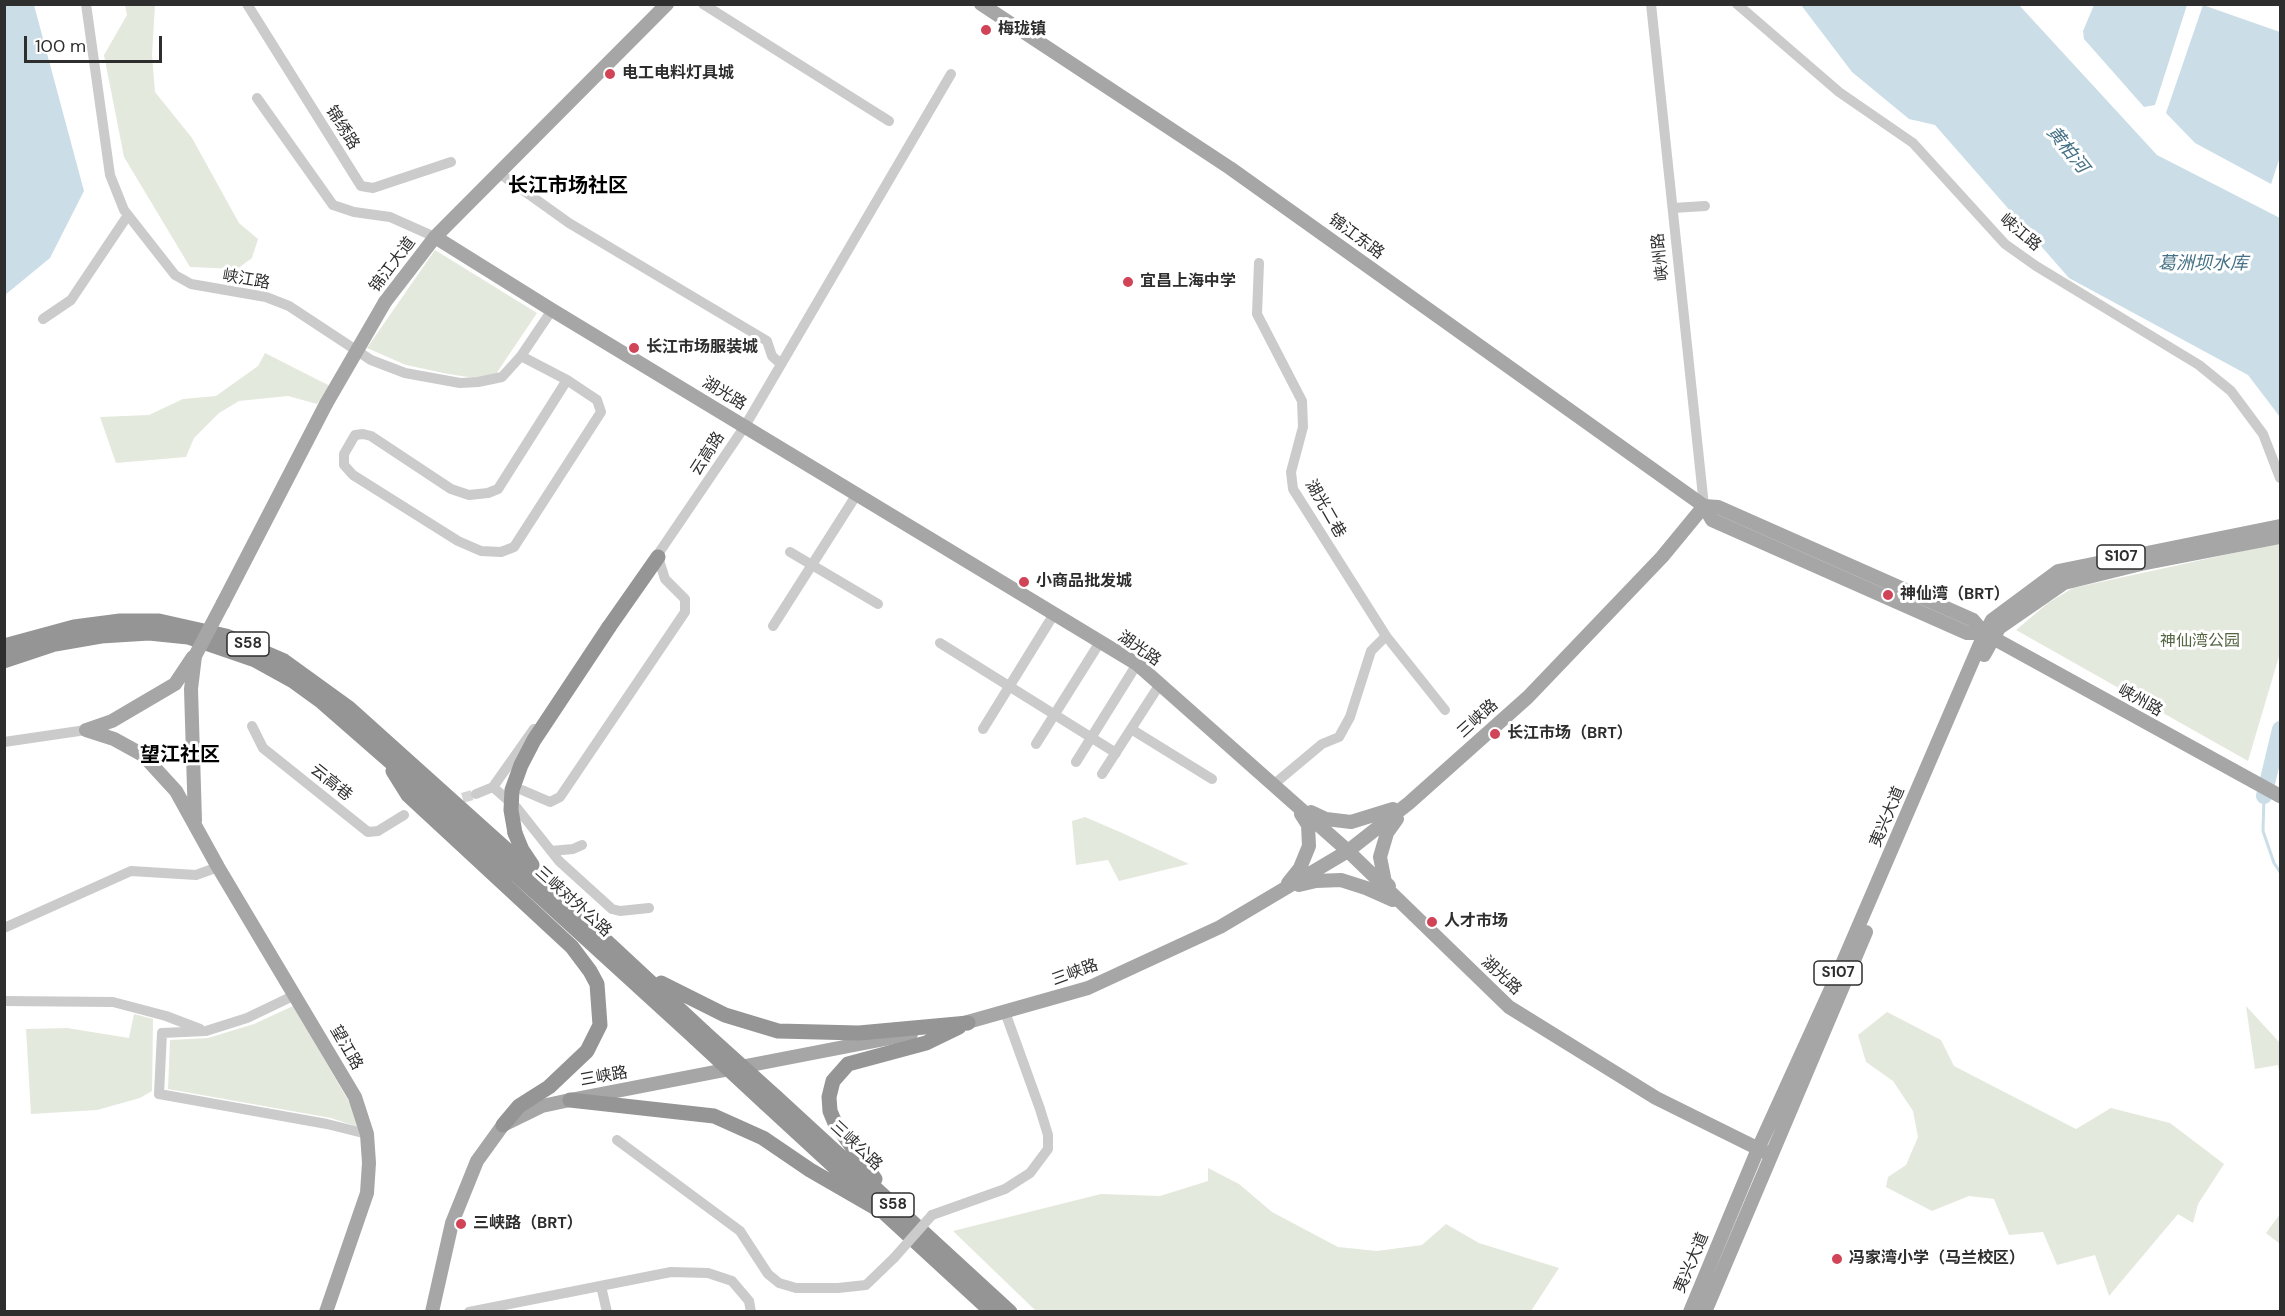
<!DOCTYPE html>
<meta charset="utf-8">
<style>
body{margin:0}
#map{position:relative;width:2285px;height:1316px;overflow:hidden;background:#fff;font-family:"DM Sans",sans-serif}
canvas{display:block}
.frame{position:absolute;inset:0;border:6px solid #2e2e2e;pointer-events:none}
.scale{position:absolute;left:24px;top:36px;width:138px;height:27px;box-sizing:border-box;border:3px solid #2e2e2e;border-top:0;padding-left:8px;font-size:18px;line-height:21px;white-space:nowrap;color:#2e2e2e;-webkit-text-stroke:4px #fff;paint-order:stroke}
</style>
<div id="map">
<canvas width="2285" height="1316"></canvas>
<div class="frame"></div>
<div class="scale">100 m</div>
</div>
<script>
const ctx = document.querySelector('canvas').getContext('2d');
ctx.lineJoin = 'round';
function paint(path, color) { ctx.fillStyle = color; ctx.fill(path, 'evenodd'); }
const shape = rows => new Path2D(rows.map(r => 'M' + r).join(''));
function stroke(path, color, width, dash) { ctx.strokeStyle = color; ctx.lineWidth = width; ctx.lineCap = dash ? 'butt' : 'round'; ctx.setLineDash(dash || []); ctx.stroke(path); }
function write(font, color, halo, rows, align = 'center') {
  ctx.font = font + ' "DM Sans","Noto Sans SC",sans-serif'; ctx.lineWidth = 6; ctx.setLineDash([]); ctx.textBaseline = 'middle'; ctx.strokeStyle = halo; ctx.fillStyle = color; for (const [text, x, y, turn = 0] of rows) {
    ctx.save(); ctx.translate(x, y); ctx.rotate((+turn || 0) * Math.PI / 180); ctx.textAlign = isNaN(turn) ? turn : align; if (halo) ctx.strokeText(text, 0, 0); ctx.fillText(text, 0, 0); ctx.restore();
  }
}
paint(shape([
 [125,5,155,5,152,55,155,92,192,138,239,223,258,239,252,258,237,269,190,267,124,157,104,55,127,15],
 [435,250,537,313,496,374,475,378,448,374,406,365,367,348],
 [265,353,330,386,317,404,288,396,239,401,219,413,194,438,186,457,116,463,100,417,149,415,183,399,216,396,258,366],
 [2280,543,2280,653,2248,761,2016,630,2048,603,2073,588],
 [1085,817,1120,832,1189,864,1119,881,1108,860,1076,865,1072,821],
 [293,1006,362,1124,361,1128,331,1118,168,1089,170,1040,208,1038,254,1024],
 [2246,1006,2280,1043,2280,1077,2278,1065,2255,1069],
 [1887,1012,1941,1040,1954,1066,2076,1129,2111,1108,2170,1123,2224,1164,2198,1204,2193,1223,2178,1214,2109,1296,2095,1255,2057,1265,2043,1232,2009,1235,1994,1199,1969,1196,1932,1211,1886,1187,1888,1177,1906,1165,1918,1137,1913,1111,1893,1081,1866,1062,1858,1035],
 [134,1014,153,1019,152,1091,140,1098,97,1110,31,1114,26,1029,67,1028,129,1038],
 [1208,1168,1239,1184,1272,1212,1338,1247,1377,1251,1422,1245,1446,1224,1479,1243,1559,1268,1531,1311,1036,1311,953,1231,1101,1194,1160,1196,1208,1181],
 [2280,1214,2280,1244,2266,1233]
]), '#e4e9dd');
paint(shape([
 [5,4,34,5,84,191,50,258,5,295],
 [1801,5,2019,5,2157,155,2280,218,2280,417,2248,375,2069,278,1935,125,1909,119,1852,72],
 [2094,5,2187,5,2155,105,2144,107,2084,39,2083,31],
 [2203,5,2280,32,2280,157,2271,184,2195,143,2166,113]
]), '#cbdee7');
stroke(shape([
 [2264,796,2263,831,2274,863,2280,872]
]), '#cbdee7', 3);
stroke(shape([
 [2264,796,2280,729]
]), '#cbdee7', 16);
stroke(shape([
 [448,802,476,794]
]), '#d5d5d5', 10, [10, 5]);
stroke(shape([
 [86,4,110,175,124,210,175,275,191,284,266,297,289,306,371,360,405,373,460,383,478,382,502,377,521,356,552,310],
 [247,4,361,186,373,188,451,162],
 [703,4,889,121],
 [1651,4,1704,506],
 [1737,4,1839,92,1913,143,2005,244,2036,266,2199,365,2231,391,2263,434,2280,478],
 [257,98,333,205,354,212,390,217,435,237],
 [499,173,569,223,767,341,772,356,781,364],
 [1673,208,1705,206],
 [1259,263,1257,314,1302,401,1303,427,1291,472,1293,489,1386,636,1445,710],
 [43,319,71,300,128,215],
 [521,356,567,380,597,400,601,412,514,547,501,552,481,551,458,541,353,475,344,465,344,454,355,435,363,434,371,436,451,489,469,495,488,493,498,489,567,380],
 [790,552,878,604],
 [654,560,745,426,951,74],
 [773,626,857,494],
 [940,643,1116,753],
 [252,726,263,748,368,832,378,831,404,815],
 [983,729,1054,614],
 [1131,729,1212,779],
 [4,742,86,730],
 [1036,744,1100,642],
 [1076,762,1137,664],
 [1102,774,1160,684],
 [1273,785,1322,744,1339,737,1350,717,1371,651,1386,636],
 [493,787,517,808,559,861,612,909,620,911,649,908],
 [522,790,550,802,560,797,685,612,685,599,665,579,658,557],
 [476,794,493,787,534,729],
 [551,851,573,849,582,845],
 [4,928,131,871,196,875,218,867],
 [295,995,247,1018,206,1031,162,1033,159,1094,327,1124,367,1134],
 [4,1001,113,1002,166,1016,200,1029],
 [617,1140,740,1231,768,1274,779,1283,796,1288,838,1288,866,1285,894,1258],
 [932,1215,1005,1189,1030,1173,1048,1149,1048,1135,1040,1109,1005,1012],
 [601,1286,607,1312],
 [469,1312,671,1272,708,1273,732,1281,749,1301,751,1312]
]), '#cbcbcb', 10);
stroke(shape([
 [981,4,1230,168,1704,506,1712,520,1967,633,1984,633],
 [435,237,552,310,1137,664,1348,851,1509,1007,1656,1098,1771,1155],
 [385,302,435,237,667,4],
 [1704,506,1718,507,1973,620,1984,633,2280,796],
 [223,603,326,404],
 [1984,655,1999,628,2064,583,2141,564,2280,537],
 [195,656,191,689,195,821],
 [86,730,114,739,143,755,176,791,218,867,355,1097,367,1134,369,1163,367,1193,326,1312],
 [86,730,112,721,175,684,193,657],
 [1311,812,1326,819,1351,822,1393,809],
 [1288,883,1300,868,1309,846,1308,825,1301,814],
 [1299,885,1316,881,1341,880,1366,888,1393,900],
 [1389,886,1385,882,1380,857,1387,833,1397,819],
 [957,1025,1088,988,1220,927,1348,851,1409,803,1528,697,1662,557,1704,506],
 [432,1312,452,1223,477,1161,503,1125,542,1106,570,1100,911,1034],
 [1690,1312,1758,1149,1840,969,1983,637,1992,620,2058,571,2280,526],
 [1705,1312,1866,932]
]), '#a6a6a6', 14);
stroke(shape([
 [609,627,658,557],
 [4,646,74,627,120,621,159,621,226,636,284,661,349,708,546,885,704,1032],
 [4,661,55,644,101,636,149,633,188,637,255,660,293,681,322,702,441,806,695,1038],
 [393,771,408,795,572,947,590,971,597,984,600,1025,587,1051,549,1087,519,1106,503,1125],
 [515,833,522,850,532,865],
 [661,983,725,1015,778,1031,859,1033,968,1023],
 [776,1097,1010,1312],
 [570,1100,714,1116,763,1138,810,1170,881,1211],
 [765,1103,992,1312],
 [875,1179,835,1123,830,1111,829,1097,833,1081,848,1064,926,1043,959,1027]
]), '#959595', 15);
stroke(shape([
 [894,1258,932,1215]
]), '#cbcbcb', 10);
stroke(shape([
 [326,404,385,302],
 [195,656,223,603]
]), '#a6a6a6', 14);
stroke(shape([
 [515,833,511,810,512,790,521,765,534,740,609,627],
 [704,1032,776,1097],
 [695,1038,765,1103]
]), '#959595', 15);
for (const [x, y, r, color] of [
 [986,30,6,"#d14356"],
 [610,74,6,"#d14356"],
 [1128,282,6,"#d14356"],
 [634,348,6,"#d14356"],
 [1024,582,6,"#d14356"],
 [1888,595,6,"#d14356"],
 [1495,734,6,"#d14356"],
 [1432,922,6,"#d14356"],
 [461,1224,6,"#d14356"],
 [1837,1259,6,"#d14356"]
]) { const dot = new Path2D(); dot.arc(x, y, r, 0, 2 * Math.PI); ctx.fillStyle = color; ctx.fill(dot); stroke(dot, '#fff', 2); }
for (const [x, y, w] of [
 [2121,557,48],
 [248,644,42],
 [1838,973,48],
 [893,1205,42]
]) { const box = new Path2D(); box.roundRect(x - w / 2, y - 12, w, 24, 4.5); ctx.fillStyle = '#fff'; ctx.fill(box); stroke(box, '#2e2e2e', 1.5); }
write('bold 15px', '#2e2e2e', null, [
 ["S107",2121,557],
 ["S58",248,644],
 ["S107",1838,973],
 ["S58",893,1205]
]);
write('bold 16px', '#2e2e2e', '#fff', [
 ["梅珑镇",998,30],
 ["电工电料灯具城",622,74],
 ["宜昌上海中学",1140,282],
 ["长江市场服装城",646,348],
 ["小商品批发城",1036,582],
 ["神仙湾（BRT）",1900,595],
 ["长江市场（BRT）",1507,734],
 ["人才市场",1444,922],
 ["三峡路（BRT）",473,1224],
 ["冯家湾小学（马兰校区）",1849,1259]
], 'left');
write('16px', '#2e2e2e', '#fff', [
 ["锦绣路",342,128,58],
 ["峡江路",2020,233,40],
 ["锦江东路",1356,237,36],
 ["峡州路",1661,257,-96],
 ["锦江大道",393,265,-53],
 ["峡江路",246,280,10],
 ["湖光路",724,394,31],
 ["云高路",708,454,-57],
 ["湖光二巷",1325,509,60],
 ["湖光路",1139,649,35],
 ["峡州路",2140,701,29],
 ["三峡路",1478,719,-42],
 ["云高巷",331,783,39],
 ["夷兴大道",1888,817,-67],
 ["三峡对外公路",573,902,42],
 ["三峡路",1075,973,-20],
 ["湖光路",1501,976,43],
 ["望江路",346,1048,60],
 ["三峡路",604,1077,-10],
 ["三峡公路",856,1146,43],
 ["夷兴大道",1692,1263,-67]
]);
write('16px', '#536440', '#fff', [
 ["神仙湾公园",2200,642]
]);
write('italic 18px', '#457186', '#fff', [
 ["黄柏河",2067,150,51],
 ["葛洲坝水库",2203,264]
]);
write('bold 20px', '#000', '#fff', [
 ["长江市场社区",568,187],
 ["望江社区",180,756]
]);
</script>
